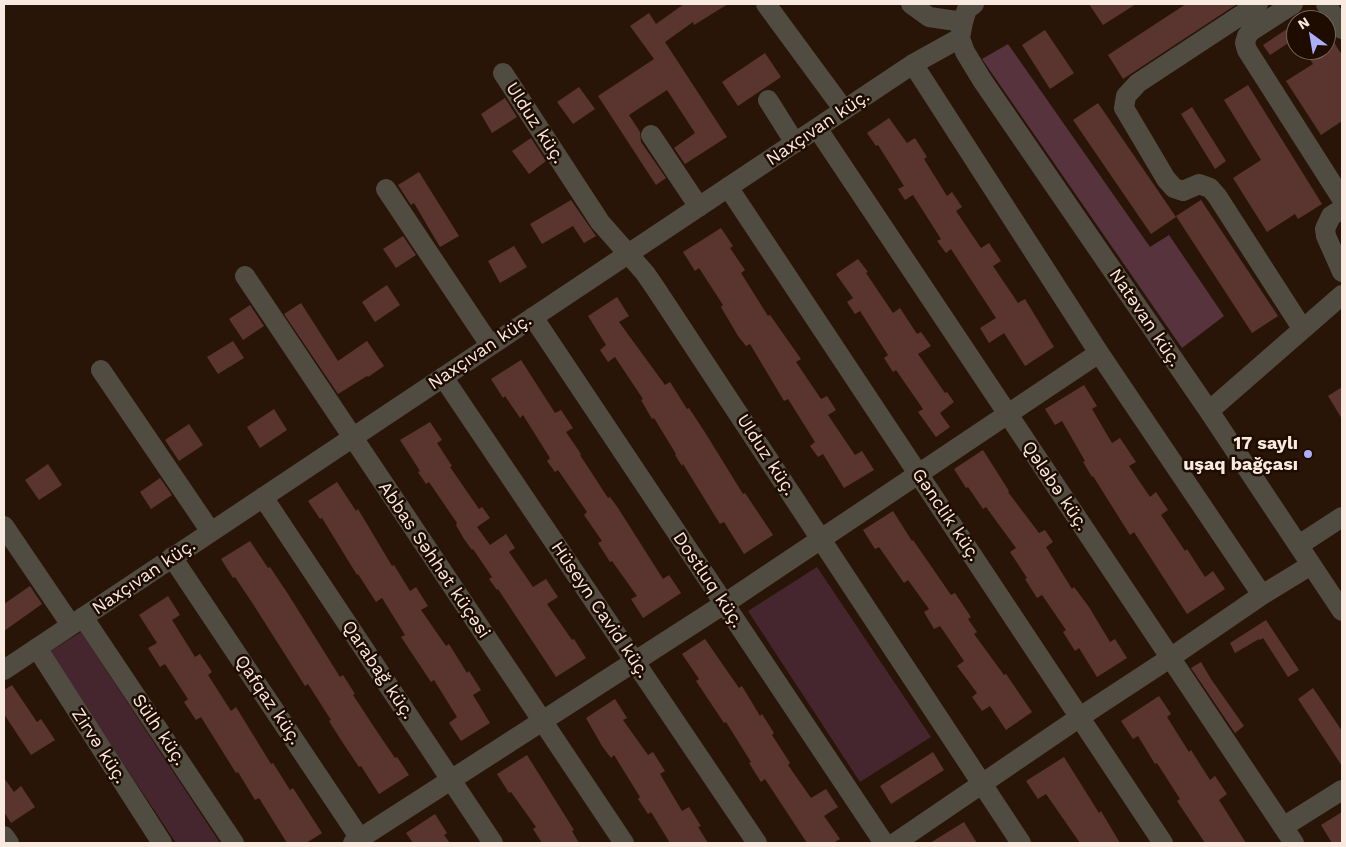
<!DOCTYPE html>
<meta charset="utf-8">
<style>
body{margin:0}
#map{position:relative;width:1346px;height:847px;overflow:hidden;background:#291507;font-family:"Work Sans",sans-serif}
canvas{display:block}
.frame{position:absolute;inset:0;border:5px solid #f9eae1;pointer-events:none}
.north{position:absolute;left:1286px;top:10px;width:50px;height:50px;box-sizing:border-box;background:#1f0c01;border:1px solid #76655b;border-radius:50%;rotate:328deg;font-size:14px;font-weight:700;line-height:20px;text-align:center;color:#f9eae1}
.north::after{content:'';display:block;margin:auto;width:18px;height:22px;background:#abaffb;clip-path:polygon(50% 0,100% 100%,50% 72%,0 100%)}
</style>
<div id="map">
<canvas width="1346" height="847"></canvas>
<div class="frame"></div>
<div class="north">N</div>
</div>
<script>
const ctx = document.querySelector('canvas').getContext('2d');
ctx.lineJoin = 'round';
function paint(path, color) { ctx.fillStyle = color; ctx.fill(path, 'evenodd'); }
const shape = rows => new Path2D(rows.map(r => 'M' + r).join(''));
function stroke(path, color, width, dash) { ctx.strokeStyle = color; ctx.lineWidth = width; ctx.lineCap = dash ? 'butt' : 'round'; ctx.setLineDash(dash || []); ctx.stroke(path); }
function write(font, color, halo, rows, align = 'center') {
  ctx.font = font + ' "Work Sans",sans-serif'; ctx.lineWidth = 5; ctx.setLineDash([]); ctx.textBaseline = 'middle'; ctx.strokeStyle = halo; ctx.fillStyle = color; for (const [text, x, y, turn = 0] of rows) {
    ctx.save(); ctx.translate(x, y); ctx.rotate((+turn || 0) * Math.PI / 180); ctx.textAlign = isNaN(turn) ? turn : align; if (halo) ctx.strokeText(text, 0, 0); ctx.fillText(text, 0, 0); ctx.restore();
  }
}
paint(shape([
 [817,567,931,737,860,782,748,611],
 [81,632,220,843,176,843,49,652]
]), '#45252e');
paint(shape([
 [1008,44,1150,247,1169,235,1224,316,1182,348,982,59]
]), '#57333d');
paint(shape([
 [684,4,728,4,694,25,693,22,665,42,727,137,685,164,674,148,695,133,667,90,629,115,640,132,641,142,666,178,656,185,598,96,654,59,630,26,649,13,656,24],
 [1089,4,1136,4,1103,25],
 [1186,4,1237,4,1123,79,1108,55],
 [1296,23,1296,38,1270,55,1263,45],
 [1045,30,1074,73,1050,89,1022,45],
 [1326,30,1342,55,1342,121,1321,135,1286,81,1313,64,1304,50,1326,50],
 [765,53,781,77,738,106,722,82],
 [1248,85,1322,204,1298,219,1295,214,1267,232,1233,178,1261,160,1224,100],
 [579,87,595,109,573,124,557,102],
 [505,98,517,117,492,133,481,114],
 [1098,103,1176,217,1151,234,1073,120],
 [1192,107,1226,161,1215,169,1181,114],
 [889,118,907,143,915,138,927,157,924,159,947,196,952,192,962,207,956,211,981,248,989,243,1001,261,993,266,1018,303,1025,299,1054,347,1025,366,1004,333,989,343,980,328,996,318,951,249,946,253,937,241,941,239,913,195,905,200,898,189,904,186,878,145,876,146,867,133],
 [531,138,546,161,529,174,512,151],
 [419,172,459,236,440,247,414,203,411,205,398,185],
 [571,200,596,236,584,243,573,226,542,244,530,224],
 [1201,200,1278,316,1252,333,1176,216],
 [721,228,733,246,730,248,745,270,741,273,768,316,770,315,801,359,796,362,821,399,827,396,836,410,828,415,855,455,862,451,874,470,844,488,823,454,818,457,810,446,815,442,788,399,784,401,750,344,746,346,738,336,721,307,723,305,699,268,695,271,683,252],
 [403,236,416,255,396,268,383,249],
 [514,246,527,267,500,283,488,261],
 [858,259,868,272,866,273,893,313,900,308,917,334,921,332,931,346,918,354,945,393,947,392,954,402,940,413,950,427,936,437,918,412,923,409,896,370,893,372,884,358,888,355,860,311,855,314,847,302,853,298,836,274],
 [387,285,400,305,375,322,362,302],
 [617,297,629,316,619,322,665,385,670,382,687,409,689,408,706,434,743,494,745,493,773,535,744,554,724,522,720,524,683,464,682,466,675,455,676,454,654,418,652,419,641,400,643,399,615,357,608,362,600,350,606,345,588,316],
 [301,303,338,361,367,341,384,366,368,377,367,376,338,394,284,314],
 [250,305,264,326,243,340,229,319],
 [233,341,244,358,218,374,207,357],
 [521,360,555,413,561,410,573,428,566,432,581,454,580,455,608,498,610,497,618,508,663,579,669,575,681,593,643,618,631,599,637,596,612,561,610,562,598,543,602,541,584,515,587,512,558,470,555,472,547,461,550,458,523,415,520,418,505,396,503,398,491,379],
 [1084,385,1097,406,1092,409,1112,443,1120,438,1136,462,1129,466,1150,497,1156,492,1168,510,1161,515,1185,551,1187,549,1205,577,1213,571,1225,589,1187,614,1134,532,1130,535,1093,476,1092,477,1083,462,1085,461,1062,421,1055,425,1045,409],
 [1342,387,1342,419,1328,396],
 [274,409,287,430,260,448,247,427],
 [430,422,442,440,437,443,452,466,450,467,479,509,482,507,490,518,477,527,490,545,506,534,515,548,509,552,533,587,546,579,558,597,547,604,572,640,574,639,586,658,556,677,498,589,497,590,489,579,492,577,473,549,472,550,464,539,456,525,457,523,429,482,426,484,418,472,420,471,400,440],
 [189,424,203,445,179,461,165,440],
 [983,450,1009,491,1008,492,1039,533,1045,530,1053,542,1046,547,1072,589,1074,587,1089,607,1110,642,1115,639,1127,658,1097,677,1079,648,1075,651,1063,632,1066,630,1042,595,1037,598,1025,579,1027,578,1010,552,1016,548,986,507,983,509,968,487,966,488,954,469],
 [48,464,62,485,39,500,25,480],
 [160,478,172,495,151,509,140,492],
 [337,482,356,511,358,509,392,566,394,565,410,591,416,587,428,606,421,610,446,646,449,644,467,673,469,671,481,690,473,695,490,723,461,741,449,723,457,717,434,680,431,682,401,637,405,635,382,598,376,602,358,574,357,575,322,518,320,519,308,501],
 [893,511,912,541,913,540,951,595,955,593,971,617,968,619,977,632,974,634,1004,675,1006,674,1032,712,1006,730,990,706,982,711,972,697,977,693,957,666,964,661,940,626,934,629,924,612,929,609,908,580,904,583,879,547,875,549,863,530],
 [250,541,268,568,270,567,288,594,340,677,343,675,355,694,353,695,376,730,395,758,397,757,409,775,379,794,361,766,359,767,341,740,329,721,331,720,308,684,305,686,253,604,235,577,233,578,221,559],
 [30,586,42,604,4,631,4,604],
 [168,596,180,615,172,620,195,657,200,654,212,672,208,675,231,711,236,707,271,764,273,763,290,790,293,788,322,833,306,843,287,843,259,798,255,800,238,772,236,773,201,717,196,720,184,702,188,699,165,664,160,667,148,648,157,643,139,615],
 [1266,620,1299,670,1288,677,1263,638,1260,640,1259,639,1235,653,1230,643],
 [705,639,739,688,742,686,760,716,762,714,774,733,772,735,790,763,788,765,811,798,826,789,838,807,824,816,840,839,833,843,807,843,765,779,761,782,749,763,751,762,726,722,724,723,696,681,699,679,682,654],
 [1201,662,1211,679,1244,726,1235,733,1191,668],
 [12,685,37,722,41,719,55,740,31,755,4,714,4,690],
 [1313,688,1342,731,1342,766,1298,699],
 [1159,696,1171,714,1167,717,1189,752,1191,750,1210,780,1215,776,1227,794,1219,800,1246,843,1205,843,1177,801,1180,799,1157,763,1155,764,1138,736,1133,739,1121,721],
 [615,699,627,718,623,720,648,755,653,752,665,771,660,774,682,811,689,807,701,826,698,827,708,843,670,843,651,812,648,814,638,799,640,797,614,755,611,758,602,746,586,718],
 [933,752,944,770,891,804,880,786],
 [527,755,574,830,572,831,579,843,542,843,533,829,536,827,511,792,509,793,497,774],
 [1064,757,1099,813,1101,811,1120,843,1080,843,1046,794,1038,799,1026,781],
 [4,778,14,792,21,786,35,807,11,823,4,812],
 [1342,812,1342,843,1332,843,1321,825],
 [435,814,447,833,444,835,450,843,413,843,406,833],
 [964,822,977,843,930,843]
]), '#5a3530');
stroke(shape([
 [766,4,844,110],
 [911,4,929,17,963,22],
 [974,4,967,9,963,22,960,38,965,52,982,80,1209,411,1342,611],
 [1258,4,1138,83,1126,96,1124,108,1166,179,1174,188,1183,191,1199,184,1210,188,1217,196,1300,325],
 [1293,4,1251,31,1247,36,1245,43,1247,50,1342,199],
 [1326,4,1342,29],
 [913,64,1099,353,1262,595],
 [503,73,600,222,645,273,656,289,1021,843],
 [768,100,795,143],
 [817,128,1294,843],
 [651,135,699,207],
 [728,187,1163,843],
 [386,189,490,345],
 [1342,209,1331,216,1325,229,1326,236,1342,272],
 [245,276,624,843],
 [533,317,884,843],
 [101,370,211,532],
 [443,377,757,843],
 [1209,411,1342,295],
 [263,497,493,843],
 [4,526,71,625],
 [1299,545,1342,517],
 [172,557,363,843],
 [83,617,234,843],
 [37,648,162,843],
 [4,670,913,64,960,38],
 [1283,827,1342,790],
 [4,836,9,843],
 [353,843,724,604,1099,353],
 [895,843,1080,717,1170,658,1262,595,1311,565]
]), '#514c41', 20);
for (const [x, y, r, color] of [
 [1308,454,5,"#abaffb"]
]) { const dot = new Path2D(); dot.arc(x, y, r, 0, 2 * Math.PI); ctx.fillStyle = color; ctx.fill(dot); stroke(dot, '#1f0c01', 2); }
write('18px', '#f9eae1', '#1f0c01', [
 ["Ulduz küç.",535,123,57],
 ["Naxçıvan küç.",818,128,-34],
 ["Natəvan küç.",1145,318,56],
 ["Naxçıvan küç.",480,352,-34],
 ["Ulduz küç.",766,455,57],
 ["Qələbə küç.",1055,486,56],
 ["Gənclik küç.",946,515,56],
 ["Abbas Səhhət küçəsi",434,560,56],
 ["Naxçıvan küç.",144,577,-34],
 ["Dostluq küç.",708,580,56],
 ["Hüseyn Cavid küç.",600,610,56],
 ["Qarabağ küç.",378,670,56],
 ["Qafqaz küç.",268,700,56],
 ["Sülh küç.",159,730,56],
 ["Zirvə küç.",99,746,57]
]);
write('bold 18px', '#f9eae1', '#1f0c01', [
 ["17 saylı",1298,444],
 ["uşaq bağçası",1298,465]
], 'right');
</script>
